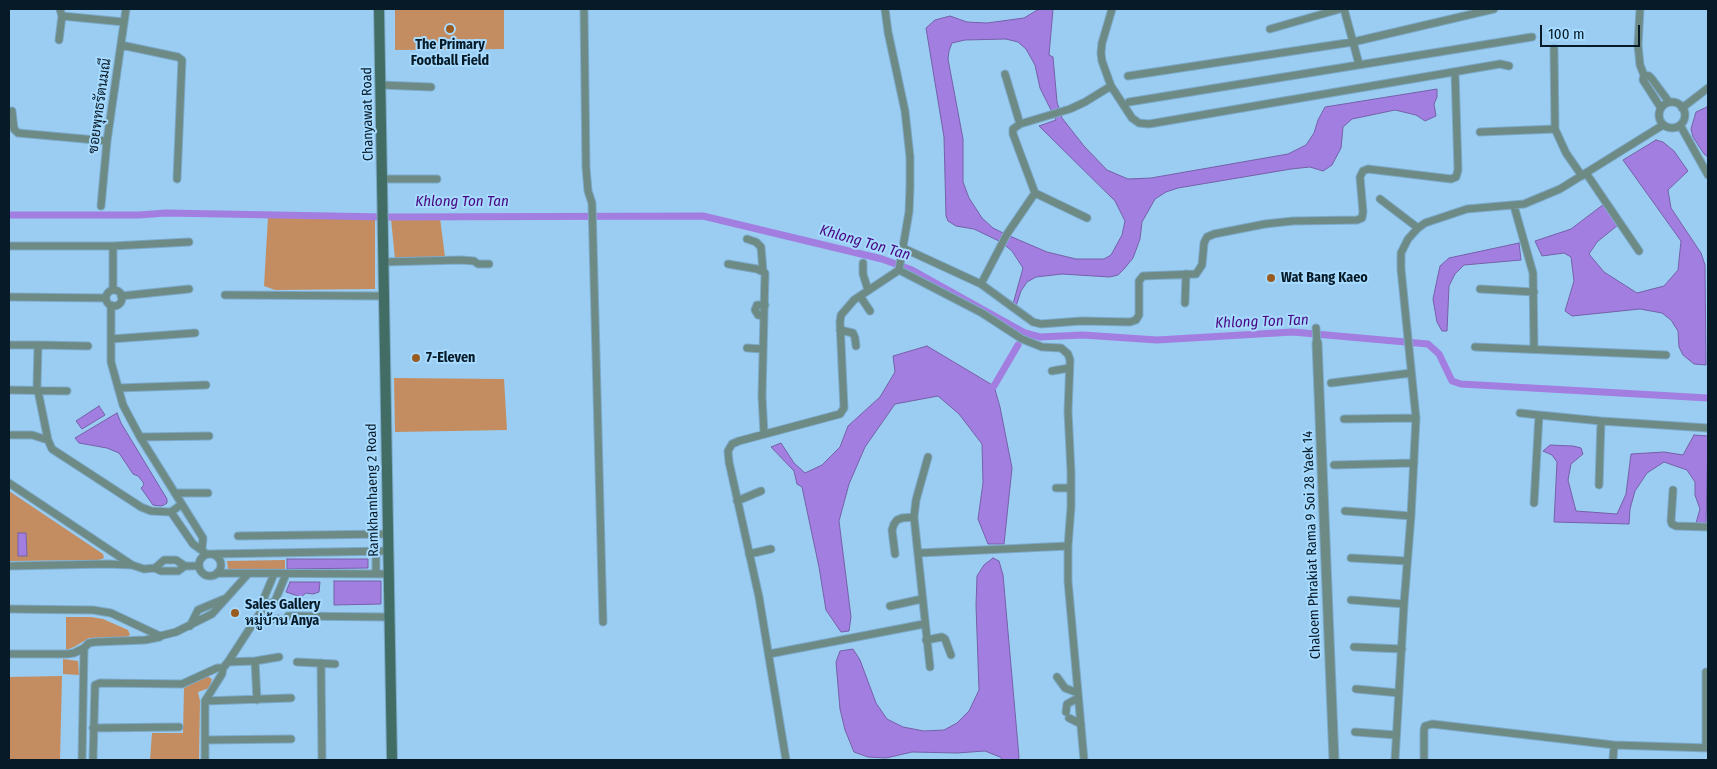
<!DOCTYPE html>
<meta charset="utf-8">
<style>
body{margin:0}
#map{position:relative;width:1717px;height:769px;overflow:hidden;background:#9acdf1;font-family:"Fira Sans Condensed",sans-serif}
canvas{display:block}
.frame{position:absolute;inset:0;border:10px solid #061a27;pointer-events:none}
.scale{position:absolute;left:1540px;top:25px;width:100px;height:22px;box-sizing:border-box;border:2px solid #061a27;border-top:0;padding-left:6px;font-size:15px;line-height:18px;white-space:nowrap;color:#061a27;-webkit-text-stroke:4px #a7daff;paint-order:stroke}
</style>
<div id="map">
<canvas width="1717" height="769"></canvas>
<div class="frame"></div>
<div class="scale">100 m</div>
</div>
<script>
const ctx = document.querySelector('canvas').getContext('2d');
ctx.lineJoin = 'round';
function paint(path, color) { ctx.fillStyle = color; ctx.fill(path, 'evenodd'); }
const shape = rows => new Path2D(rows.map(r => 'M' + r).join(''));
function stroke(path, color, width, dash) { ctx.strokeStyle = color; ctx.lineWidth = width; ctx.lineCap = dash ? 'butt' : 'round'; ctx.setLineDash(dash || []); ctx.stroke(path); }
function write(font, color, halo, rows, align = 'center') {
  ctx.font = font + ' "Fira Sans Condensed",Sarabun,sans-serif'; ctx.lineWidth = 4; ctx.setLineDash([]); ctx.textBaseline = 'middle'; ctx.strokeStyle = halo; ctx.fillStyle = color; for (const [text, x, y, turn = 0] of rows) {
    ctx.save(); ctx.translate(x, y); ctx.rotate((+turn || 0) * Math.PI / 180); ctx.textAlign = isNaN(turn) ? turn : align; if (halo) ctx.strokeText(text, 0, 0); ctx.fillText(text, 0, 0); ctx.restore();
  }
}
paint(shape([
 [395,9,504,9,504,49,395,50],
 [268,217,375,219,375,289,275,290,264,286],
 [440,218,445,257,395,259,391,219],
 [394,378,504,379,507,430,395,432],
 [9,491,103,554,104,558,99,560,9,561],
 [285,560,285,569,228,569,227,561],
 [66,617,91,617,103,619,128,630,130,635,127,637,89,638,74,647,66,650],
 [63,659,78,661,79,675,63,674],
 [62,676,60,760,9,760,9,677],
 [207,676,212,679,209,688,198,692,200,701,199,760,150,760,152,733,183,733,184,688]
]), '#c38d61');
const water = shape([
 [1039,9,1053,9,1049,55,1053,57,1057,102,1062,118,1084,146,1107,170,1128,179,1151,178,1288,154,1306,145,1314,133,1318,120,1325,107,1437,89,1437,97,1434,104,1436,116,1425,121,1416,115,1395,110,1352,119,1343,127,1341,148,1332,165,1323,171,1310,167,1291,169,1178,188,1166,192,1155,199,1142,222,1140,239,1133,258,1124,269,1118,275,1110,277,1062,274,1036,277,1027,282,1021,291,1016,306,1013,304,1023,268,1012,251,1001,242,974,229,956,226,948,221,946,216,944,137,926,28,935,20,950,16,967,22,987,23,1024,18,1039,9],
 [1006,39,1018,42,1026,49,1035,65,1040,88,1056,120,1039,126,1115,201,1125,221,1122,235,1111,255,1104,259,1076,259,1047,252,1005,234,993,228,982,218,969,198,963,182,963,139,948,59,949,51,952,43,965,40,1006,39],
 [1707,107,1708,108,1708,157,1704,154,1693,137,1691,129,1696,112,1707,107],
 [1656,140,1663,142,1674,151,1688,171,1668,190,1671,208,1701,253,1705,265,1706,365,1694,364,1683,355,1679,347,1678,331,1671,320,1662,313,1640,309,1572,316,1565,311,1574,281,1571,257,1564,253,1542,256,1535,241,1571,229,1604,204,1618,225,1597,242,1589,254,1604,272,1637,293,1664,286,1678,270,1681,241,1623,160,1656,140],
 [1519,243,1521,260,1464,265,1455,274,1449,286,1447,331,1442,331,1437,322,1433,299,1440,266,1449,258,1519,243],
 [927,346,994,386,1000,407,1012,468,1004,544,988,544,978,519,983,483,982,444,959,414,938,396,895,404,865,447,849,484,839,521,851,617,849,631,841,632,826,610,819,567,802,487,797,484,794,471,771,447,781,443,794,463,805,473,822,465,840,447,848,426,880,397,895,372,893,356,927,346],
 [99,406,105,415,82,429,76,421,99,406],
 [117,413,121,423,167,499,167,503,164,505,161,506,153,505,141,488,144,485,143,482,138,476,133,474,119,453,107,448,79,443,75,438,117,413],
 [1694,435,1708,436,1706,525,1696,523,1700,509,1695,495,1695,482,1687,470,1664,462,1647,473,1635,491,1630,509,1629,524,1554,522,1557,462,1552,455,1543,451,1550,445,1573,446,1581,448,1583,454,1571,464,1568,480,1576,511,1617,514,1626,494,1631,454,1664,452,1683,455,1694,435],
 [18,533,26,533,27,556,18,556,18,533],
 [993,558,999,561,1003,575,1019,757,1018,760,1003,760,1000,757,985,751,957,753,912,752,886,758,868,757,854,752,845,730,840,709,836,662,840,651,853,649,860,660,876,703,887,719,903,727,924,731,944,730,957,723,969,711,979,690,976,605,977,576,984,565,993,558],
 [287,559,368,559,368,568,287,569,287,559],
 [334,581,381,581,381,604,334,605,334,581],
 [290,582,320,582,319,592,313,594,306,593,301,597,286,592,290,582]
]);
paint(water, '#a37ee1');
stroke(water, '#7460a9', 1);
stroke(shape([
 [9,215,139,215,166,213,386,217,703,216,882,259,912,270,1025,333,1040,337,1083,335,1157,340,1293,332,1428,344,1439,354,1452,381,1461,384,1708,398],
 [994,386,1018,345]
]), '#a37ee1', 7);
const minor = shape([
 [584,9,586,167,588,191,592,203,603,622],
 [1112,9,1102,43,1101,53,1102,61,1111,86,1132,118,1139,123,1149,124,1500,64,1509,66],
 [1344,9,1359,64],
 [1640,9,1638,45,1640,65,1644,75,1643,80,1661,108],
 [62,16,124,22],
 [1270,29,1340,9],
 [59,40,62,16,60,9],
 [121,45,178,57,182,60,177,179],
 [1554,49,1555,129],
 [1005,74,1020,124,1013,129,1013,134,1035,193,1087,218],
 [1644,75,1649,76,1652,79,1669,102],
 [1128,76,1353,42,1494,9],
 [381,85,431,87],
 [1129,102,1532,37],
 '1659 115a13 13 0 1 1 26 0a13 13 0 1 1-26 0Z',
 [1682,108,1708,88],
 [12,111,14,129,18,133,107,141],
 [1020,124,1070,109,1085,102,1111,86],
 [1680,125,1708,175],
 [1480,132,1555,129,1566,153,1582,176],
 [1586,173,1639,251],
 [383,179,437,179],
 [1380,199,1418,228],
 [101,206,107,141,126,9],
 [1514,206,1533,273,1534,349],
 [747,239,756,242,761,247,763,271],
 [9,246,113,246,189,242],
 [113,246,113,290],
 [903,248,981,284,1033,322,1041,324,1081,321,1130,322,1136,320,1139,315,1139,281,1143,276,1196,274,1202,265,1204,243,1207,237,1214,234,1265,224,1293,221,1357,220,1362,218,1363,212,1360,177,1363,171,1368,169,1451,179,1456,177,1458,170,1455,72],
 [383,262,461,260,474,261,478,264,489,264],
 [863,263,863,274,868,290],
 [728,264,757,269,765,273,762,396,764,434],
 [899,270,982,313,1022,339,1042,347,1061,348,1068,354,1070,360,1068,411,1071,472,1071,507,1068,546,1068,581,1084,760],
 [981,284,1007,234,1035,193],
 [1480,289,1534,292],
 '106 298a8 8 0 1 1 16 0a8 8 0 1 1-16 0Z',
 [225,295,383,296],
 [121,296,189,289],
 [860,296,870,311],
 [9,297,106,298],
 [1185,303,1186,274],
 [111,305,111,362,123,405,140,437,203,538,202,549],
 [764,316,758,315,755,310,757,305,765,305],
 [1316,328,1317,343],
 [840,330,853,333,855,338,856,346],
 [111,339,195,333],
 [9,345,38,345],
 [88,346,38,345,37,386,48,440,52,449,141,507,151,511,171,512,182,504],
 [1475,347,1666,355],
 [747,348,763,349],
 [1052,371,1069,368],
 [1331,383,1411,373],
 [118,388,206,385],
 [9,390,67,391],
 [1520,413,1539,415],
 [1344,419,1416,418],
 [12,435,32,435,48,440],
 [140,437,209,436],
 [928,457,916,500,914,517,930,667],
 [1334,465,1414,463],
 [9,483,132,565],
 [1599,485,1601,421],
 [1056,488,1071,488],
 [1673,490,1671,521,1672,524,1676,526,1708,527],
 [175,493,208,493],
 [737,501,761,491],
 [1534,503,1539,415,1601,421,1708,428],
 [1345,511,1411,516],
 [171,512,193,544,204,552],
 [238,536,387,534],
 [376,551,376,574],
 [919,553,1068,546],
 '199 565a11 11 0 1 1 22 0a11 11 0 1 1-22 0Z',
 [213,554,388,551],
 [749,554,771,549],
 [895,554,892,530,894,524,897,520,902,518,914,517],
 [1351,558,1407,561],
 [9,566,107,564,132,565,144,569,155,568,161,571,178,571,185,566],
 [155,568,164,560,176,560,185,566,199,566],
 [217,573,388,574],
 [1351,600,1404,604],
 [265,606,264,598,274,574],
 [890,606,922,599],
 [9,609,93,610,111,613,160,636,176,632,212,614,248,574],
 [288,616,389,617],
 [255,620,280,619],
 [190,626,198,610,224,599],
 [926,640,942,637,945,639,951,655],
 [1354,647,1402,649],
 [9,654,67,654,74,653,84,648,89,643,95,642,145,640,160,637],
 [769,654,924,624],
 [255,661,257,700],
 [228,662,255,661,279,657],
 [297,662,335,664],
 [321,663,322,760],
 [1706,672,1706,748],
 [1057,677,1065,688,1078,693],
 [1356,689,1399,693],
 [205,701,291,698],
 [1066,712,1067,704,1078,698],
 [1069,718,1081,724],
 [93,728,179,727],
 [1355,732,1396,735],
 [205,740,291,739],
 [82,760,84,648],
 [93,760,95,685,100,683,182,684,217,668,223,668],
 [205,760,205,701,222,674,223,668,228,662,252,625,265,606,275,601,286,574],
 [786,760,759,597,729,462,728,451,732,444,739,441,840,414,844,408,840,322,841,315,854,300,899,270,909,212,910,187,910,157,905,111,888,32,885,9],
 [1395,760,1404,604,1411,516,1416,418,1401,269,1401,253,1408,239,1418,228,1425,223,1467,209,1524,204,1560,189,1663,125],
 [1424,760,1424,730,1425,726,1432,724,1614,745,1708,748],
 [1613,760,1614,745]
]);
const tertiary = shape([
 [1317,343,1334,760]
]);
const secondary = shape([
 [379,9,392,760]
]);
stroke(minor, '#7ca9c9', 9);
stroke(tertiary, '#7ca9c9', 11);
stroke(secondary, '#7ca9c9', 12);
stroke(minor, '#6e8a84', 7);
stroke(tertiary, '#6e8a84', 9);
stroke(secondary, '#426d64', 10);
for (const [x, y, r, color] of [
 [450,29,5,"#9a5b21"],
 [1271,278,5,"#9a5b21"],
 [416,358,5,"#9a5b21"],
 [235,613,5,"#9a5b21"]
]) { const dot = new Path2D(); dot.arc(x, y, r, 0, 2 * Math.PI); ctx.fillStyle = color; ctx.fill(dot); stroke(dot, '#a7daff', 2); }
write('bold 14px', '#061a27', '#a7daff', [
 ["The Primary",450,45,"center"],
 ["Football Field",450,61,"center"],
 ["Wat Bang Kaeo",1281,278],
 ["7-Eleven",426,358],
 ["Sales Gallery",245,605],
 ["หมู่บ้าน Anya",245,621]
], 'left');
write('14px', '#061a27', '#a7daff', [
 ["ซอยพุทธรัตนมณี",100,106,-82],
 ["Chanyawat Road",368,114,-91],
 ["Ramkhamhaeng 2 Road",373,490,-91],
 ["Chaloem Phrakiat Rama 9 Soi 28 Yaek 14",1312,545,-92]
]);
write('italic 15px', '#480582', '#a7daff', [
 ["Khlong Ton Tan",462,202],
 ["Khlong Ton Tan",865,243,16],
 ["Khlong Ton Tan",1262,322,-2]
]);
</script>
